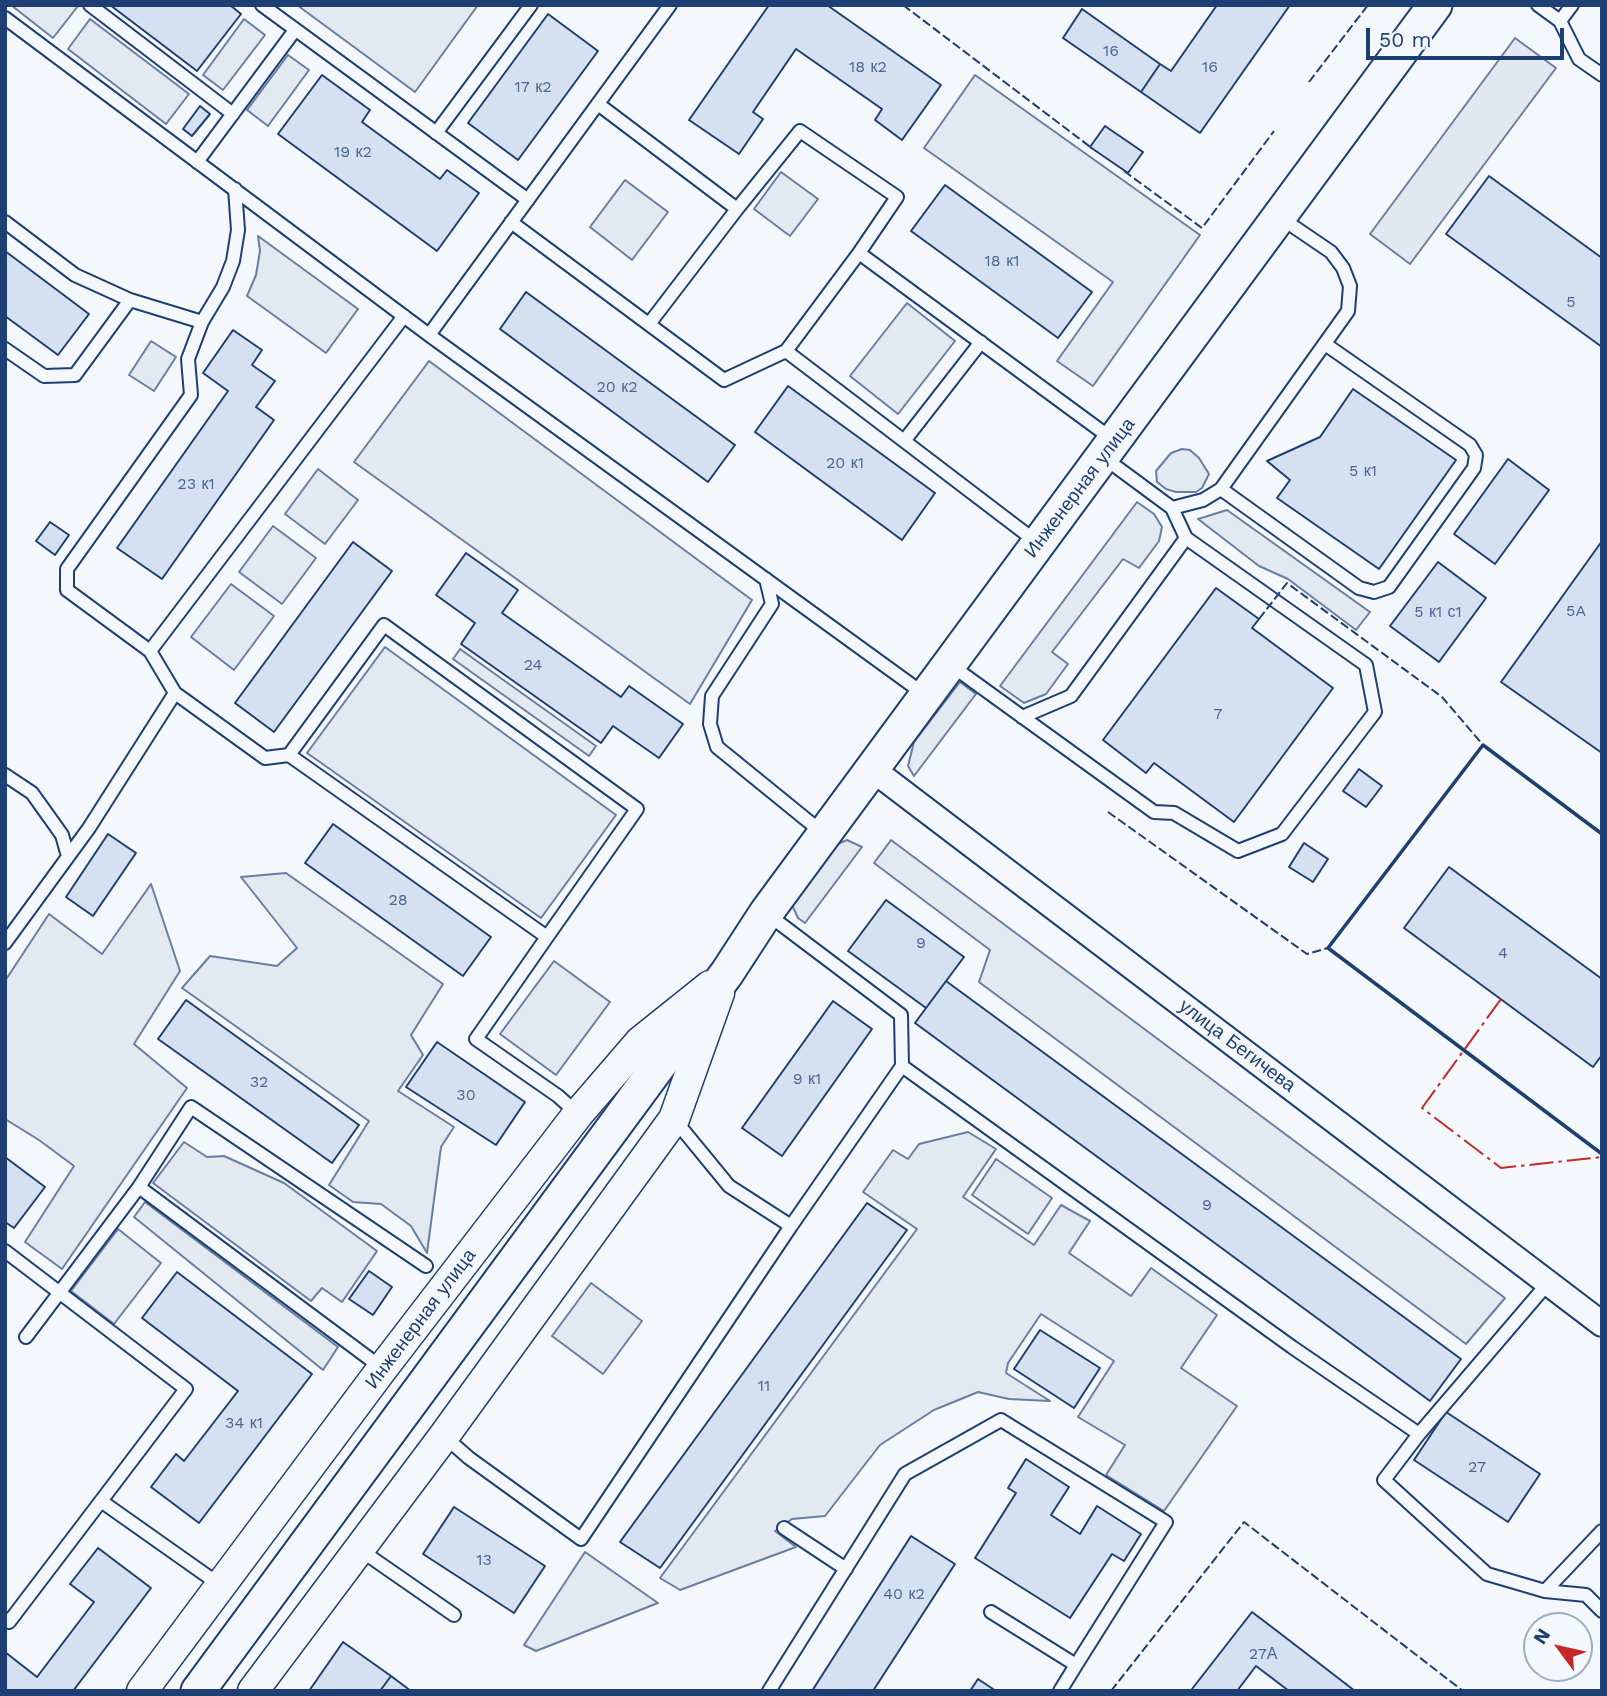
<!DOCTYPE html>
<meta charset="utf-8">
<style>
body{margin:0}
#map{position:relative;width:1607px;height:1696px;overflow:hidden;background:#f4f7fb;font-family:"Work Sans",sans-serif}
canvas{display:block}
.frame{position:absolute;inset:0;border:7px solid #1d3f73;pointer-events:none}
.north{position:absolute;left:1523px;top:1612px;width:70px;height:70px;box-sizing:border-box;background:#f4f7fb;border:2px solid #9eadc5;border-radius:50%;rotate:303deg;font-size:19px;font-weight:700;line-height:28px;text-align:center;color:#1d3f73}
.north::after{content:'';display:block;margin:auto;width:24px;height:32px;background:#c62828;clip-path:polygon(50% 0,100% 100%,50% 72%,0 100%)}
.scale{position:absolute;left:1366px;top:28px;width:198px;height:32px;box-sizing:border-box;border:4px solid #1d3f73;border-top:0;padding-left:9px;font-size:21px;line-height:24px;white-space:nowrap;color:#1d3f73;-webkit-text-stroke:5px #f4f7fb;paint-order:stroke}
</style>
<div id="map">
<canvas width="1607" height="1696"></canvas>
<div class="frame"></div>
<div class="north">N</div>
<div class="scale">50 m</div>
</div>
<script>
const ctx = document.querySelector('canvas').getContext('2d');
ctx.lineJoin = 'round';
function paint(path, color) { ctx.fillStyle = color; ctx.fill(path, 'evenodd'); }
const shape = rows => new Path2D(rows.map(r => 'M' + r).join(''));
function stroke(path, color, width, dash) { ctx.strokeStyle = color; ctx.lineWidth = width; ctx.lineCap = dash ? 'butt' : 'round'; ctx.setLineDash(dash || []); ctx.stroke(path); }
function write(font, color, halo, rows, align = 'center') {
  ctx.font = font + ' "Work Sans",sans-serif'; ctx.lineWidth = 5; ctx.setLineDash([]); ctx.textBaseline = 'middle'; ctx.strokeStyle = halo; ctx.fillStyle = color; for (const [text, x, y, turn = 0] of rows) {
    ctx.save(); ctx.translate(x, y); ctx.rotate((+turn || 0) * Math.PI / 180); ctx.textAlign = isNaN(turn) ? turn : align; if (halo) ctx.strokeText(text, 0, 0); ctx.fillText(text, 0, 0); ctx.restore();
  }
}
const green = shape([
 [11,5,76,5,78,6,53,38,11,5],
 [297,5,478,5,415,92,297,5],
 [90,19,189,94,166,124,68,49,90,19],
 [244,19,265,35,223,90,203,75,244,19],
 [288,55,309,70,268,126,247,110,288,55],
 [975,75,1200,235,1093,386,1057,361,1113,282,924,148,975,75],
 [781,172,818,199,790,236,754,209,781,172],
 [625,180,668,212,632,260,590,227,625,180],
 [258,236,358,309,326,353,247,296,256,275,260,251,258,236],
 [907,303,955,341,898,414,850,376,907,303],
 [151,341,176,357,154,391,129,375,151,341],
 [429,361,752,600,690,704,354,462,429,361],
 [1182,449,1190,450,1199,458,1209,474,1202,488,1196,492,1176,492,1166,489,1157,482,1156,471,1171,453,1182,449],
 [318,469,358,500,325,544,285,514,318,469],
 [1137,502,1154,514,1162,527,1159,541,1139,568,1123,559,1052,652,1068,664,1046,694,1024,703,1000,686,1137,502],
 [1227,510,1370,612,1356,630,1288,579,1259,566,1198,519,1227,510],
 [273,526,316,558,282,604,239,572,273,526],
 [231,584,274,616,234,670,191,637,231,584],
 [385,647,616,815,541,918,307,753,385,647],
 [460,649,596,746,589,756,453,659,460,649],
 [960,682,976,694,914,776,908,766,914,742,960,682],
 [847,840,862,847,805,923,798,918,792,905,835,845,847,840],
 [891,840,1505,1298,1466,1344,979,982,990,950,874,863,891,840],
 [286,873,443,984,411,1035,423,1055,398,1091,454,1127,441,1147,427,1253,411,1226,381,1204,353,1202,329,1185,369,1121,182,988,210,956,277,966,297,948,241,877,286,873],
 [151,884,180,971,134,1044,187,1088,62,1269,25,1242,74,1166,39,1140,5,1119,5,981,49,914,102,954,151,884],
 [554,961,610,1002,556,1075,500,1034,554,961],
 [968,1132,996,1149,963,1197,1034,1245,1061,1205,1090,1221,1069,1253,1131,1296,1151,1268,1217,1315,1181,1368,1237,1406,1164,1511,1106,1475,1125,1445,1078,1417,1114,1361,1041,1314,1008,1363,1006,1373,1050,1401,1009,1399,978,1392,934,1410,880,1445,825,1516,792,1519,775,1531,796,1547,680,1590,660,1578,917,1229,863,1192,893,1150,908,1159,919,1144,968,1132],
 [184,1142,207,1157,224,1156,284,1183,377,1251,342,1302,322,1288,311,1301,153,1183,184,1142],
 [996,1159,1052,1198,1028,1234,972,1195,996,1159],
 [145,1202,338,1347,323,1370,134,1217,145,1202],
 [118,1229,161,1263,114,1324,71,1291,118,1229],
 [591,1283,642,1321,603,1374,552,1336,591,1283],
 [585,1552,658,1603,536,1651,524,1645,585,1552]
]);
paint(green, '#e3e9f0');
stroke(green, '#687fa3', 2);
const parking = shape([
 [1515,38,1556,68,1410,264,1370,234,1515,38]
]);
paint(parking, '#e3e8f0');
stroke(parking, '#687fa3', 2);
const building = shape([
 [110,5,230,5,241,14,197,71,110,5],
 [769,5,827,5,941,85,902,140,875,120,882,109,796,49,753,112,763,119,739,154,689,120,769,5],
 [1217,5,1290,5,1200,133,1141,92,1160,64,1171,71,1217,5],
 [1082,9,1160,64,1141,92,1063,38,1082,9],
 [548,14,598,51,518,160,468,123,548,14],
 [322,75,370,110,362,122,440,179,447,170,479,193,437,251,278,134,322,75],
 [200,106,210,114,192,136,183,129,200,106],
 [1105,126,1143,152,1128,173,1090,147,1105,126],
 [1489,176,1602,258,1602,347,1446,234,1489,176],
 [945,185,1092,292,1058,338,911,231,945,185],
 [5,251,89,314,58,355,5,316,5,251],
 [526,292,735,445,708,482,500,329,526,292],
 [233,330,262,350,252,365,275,381,256,407,274,420,162,579,117,548,228,391,203,373,233,330],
 [788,386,935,493,902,540,755,432,788,386],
 [1353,389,1456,460,1379,569,1277,498,1290,480,1267,461,1320,437,1353,389],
 [1508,459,1549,490,1495,564,1454,534,1508,459],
 [50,522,69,535,55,555,36,541,50,522],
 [1602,541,1602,753,1501,682,1602,541],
 [353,542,392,571,274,732,235,703,353,542],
 [466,553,518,590,502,613,621,697,629,686,683,724,659,758,613,726,601,743,461,644,475,623,436,595,466,553],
 [1438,562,1486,598,1439,662,1390,626,1438,562],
 [1216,588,1259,619,1252,628,1333,688,1234,822,1154,763,1146,773,1103,740,1216,588],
 [1359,769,1382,786,1366,807,1343,791,1359,769],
 [333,824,491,937,463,976,305,863,333,824],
 [108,834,136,853,93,916,66,897,108,834],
 [1304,843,1328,859,1313,882,1289,867,1304,843],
 [1449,867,1602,979,1602,1055,1593,1067,1404,928,1449,867],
 [886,900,964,957,926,1008,848,951,886,900],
 [946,981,1461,1359,1430,1401,915,1023,946,981],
 [186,1000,359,1125,332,1163,158,1039,186,1000],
 [833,1001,872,1029,782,1156,742,1128,833,1001],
 [437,1042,525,1102,496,1145,406,1087,437,1042],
 [5,1157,45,1187,14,1228,5,1222,5,1157],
 [867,1203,907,1230,660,1568,620,1542,867,1203],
 [369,1271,392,1287,373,1315,349,1299,369,1271],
 [177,1272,312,1374,199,1523,151,1487,176,1454,184,1461,238,1391,142,1318,177,1272],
 [1040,1330,1100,1368,1074,1408,1014,1369,1040,1330],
 [1446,1412,1540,1474,1508,1522,1414,1460,1446,1412],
 [1026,1459,1069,1487,1051,1515,1080,1534,1097,1506,1141,1534,1124,1561,1112,1554,1070,1618,975,1558,1016,1493,1008,1488,1026,1459],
 [454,1507,545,1566,514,1613,423,1554,454,1507],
 [911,1536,955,1564,873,1691,812,1691,911,1536],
 [98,1548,151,1588,73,1691,5,1691,5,1652,37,1677,94,1602,70,1584,98,1548],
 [1252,1612,1281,1634,1355,1691,1289,1691,1256,1666,1237,1691,1195,1691,1192,1689,1252,1612],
 [343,1642,391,1676,380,1691,309,1691,343,1642],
 [391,1676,411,1691,380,1691,391,1676],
 [978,1679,996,1691,970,1691,978,1679]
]);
paint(building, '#d5e0f0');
stroke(building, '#1d3f73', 2);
const service = shape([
 [90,5,233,114],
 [262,5,528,200],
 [1538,5,1560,21,1579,59,1602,75],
 [5,18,429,335,924,694],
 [1560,21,1572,5],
 [598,104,737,209,800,131,897,197,859,253,1112,439],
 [436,133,531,5],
 [197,162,295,30],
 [5,222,75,275,130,300,202,322],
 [511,222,724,380,786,351,1038,543],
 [649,324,737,209],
 [429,335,670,5],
 [5,349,44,376,75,375,130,300],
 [786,351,859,253],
 [904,441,981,342],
 [1103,457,1172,508,1203,500,1221,489,1348,311,1350,286,1343,268,1331,252,1281,218],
 [1221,489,1359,588,1374,592,1389,587,1474,468,1476,455,1470,445,1325,344],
 [766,579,772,604,712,696,710,724,717,747,824,834],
 [150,651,67,590,67,569,191,395,188,359,202,322,223,287,233,261,238,230,235,189],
 [952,666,1154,812,1174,813,1238,851,1282,834,1375,712,1366,665,1186,538,1172,508],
 [1022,717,1071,696,1186,538],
 [289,755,547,937,637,809,384,625,289,755,265,758,175,693,150,651,404,316],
 [5,775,32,793,62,835,68,856],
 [766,913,901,1015,902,1066],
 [547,937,476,1039,558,1096,578,1114],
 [5,943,89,828,175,693],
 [674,1119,729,1186,791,1226,902,1066,1292,1347,1419,1434],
 [5,1251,186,1389,101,1501],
 [1548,1283,1419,1434,1384,1480,1487,1574,1545,1591,1602,1531],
 [26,1337,139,1187],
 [382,1368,139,1187,191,1107,426,1266],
 [444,1436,469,1458,581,1539,791,1226],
 [784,1528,846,1569],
 [359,1549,454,1615],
 [1545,1591,1586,1595,1602,1611],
 [991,1612,1076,1665,1060,1691],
 [5,1619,9,1622,101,1501,220,1585],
 [769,1691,905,1474,1001,1420,1166,1522,1076,1665]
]);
const minor = shape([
 [872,769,1602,1324]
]);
const tertiary = shape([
 [142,1691,382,1369,578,1114,640,1042,710,986],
 [253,1691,444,1436,674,1119,719,993]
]);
const secondary = shape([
 [198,1691,727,973,766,913,1435,5]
]);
stroke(service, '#1d3f73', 16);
stroke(minor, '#1d3f73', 28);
stroke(tertiary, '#1d3f73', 33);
stroke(secondary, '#1d3f73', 37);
stroke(service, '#f4f7fb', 12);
stroke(minor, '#f4f7fb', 24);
stroke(tertiary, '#f4f7fb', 30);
stroke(secondary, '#f4f7fb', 33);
stroke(shape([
 [903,5,1093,149],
 [1309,82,1368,5],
 [1124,171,1202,228,1274,131],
 [1259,619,1287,583,1442,697,1483,745],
 [1108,812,1307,954,1328,948],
 [1111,1691,1244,1522,1463,1691]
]), '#1d3f73', 2, [9, 3.5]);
stroke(shape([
 [1602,834,1483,745,1328,948,1602,1154]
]), '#1d3f73', 3.5);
stroke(shape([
 [1501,999,1422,1108,1501,1168,1602,1157]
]), '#c62828', 2, [24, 5, 3.5, 5]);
write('16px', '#4b6792', null, [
 ["16",1111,51],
 ["18 к2",868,67],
 ["16",1210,67],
 ["17 к2",533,87],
 ["19 к2",353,152],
 ["18 к1",1002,261],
 ["5",1571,302],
 ["20 к2",617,387],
 ["20 к1",845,463],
 ["5 к1",1363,471],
 ["23 к1",196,484],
 ["5A",1576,611],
 ["5 к1 с1",1438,612],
 ["24",533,665],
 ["7",1218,714],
 ["28",398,900],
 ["9",921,943],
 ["4",1503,953],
 ["9 к1",807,1079],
 ["32",259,1082],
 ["30",466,1095],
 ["9",1207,1205],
 ["11",764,1386],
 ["34 к1",244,1423],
 ["27",1477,1467],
 ["13",484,1560],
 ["40 к2",904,1594],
 ["27А",1263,1654]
]);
write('19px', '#1d3f73', '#f4f7fb', [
 ["Инженерная улица",1080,488,-53],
 ["улица Бегичева",1237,1046,37],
 ["Инженерная улица",421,1319,-53]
]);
</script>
